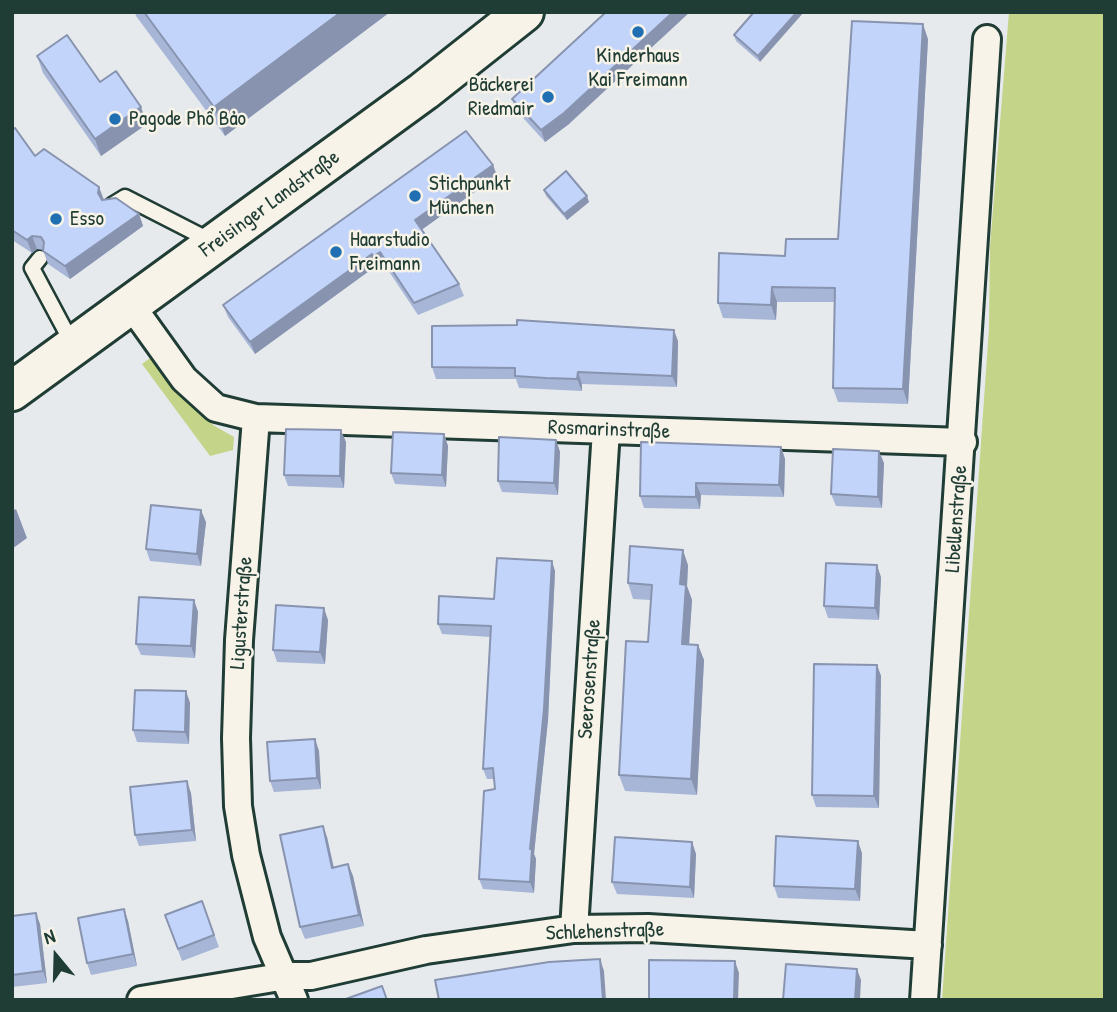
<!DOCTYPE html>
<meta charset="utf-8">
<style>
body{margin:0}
#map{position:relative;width:1117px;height:1012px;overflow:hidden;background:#e7eaed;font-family:"Patrick Hand",sans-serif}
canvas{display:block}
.frame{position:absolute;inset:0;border:14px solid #1f3d34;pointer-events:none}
.north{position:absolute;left:21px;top:921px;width:70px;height:70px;-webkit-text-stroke:5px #f7f3e8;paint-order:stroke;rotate:341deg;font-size:19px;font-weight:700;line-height:28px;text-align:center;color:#1f3d34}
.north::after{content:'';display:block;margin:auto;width:24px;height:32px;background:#1f3d34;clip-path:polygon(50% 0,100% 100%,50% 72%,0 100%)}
</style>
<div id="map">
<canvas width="1117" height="1012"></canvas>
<div class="frame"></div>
<div class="north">N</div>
</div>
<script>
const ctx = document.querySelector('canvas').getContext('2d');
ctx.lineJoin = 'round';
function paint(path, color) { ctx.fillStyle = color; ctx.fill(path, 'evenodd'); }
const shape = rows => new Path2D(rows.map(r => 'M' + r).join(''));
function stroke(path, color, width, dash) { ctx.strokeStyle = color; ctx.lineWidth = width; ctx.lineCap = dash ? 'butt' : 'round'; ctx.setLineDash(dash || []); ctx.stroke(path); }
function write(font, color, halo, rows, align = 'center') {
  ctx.font = font + ' "Patrick Hand",sans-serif'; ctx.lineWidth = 5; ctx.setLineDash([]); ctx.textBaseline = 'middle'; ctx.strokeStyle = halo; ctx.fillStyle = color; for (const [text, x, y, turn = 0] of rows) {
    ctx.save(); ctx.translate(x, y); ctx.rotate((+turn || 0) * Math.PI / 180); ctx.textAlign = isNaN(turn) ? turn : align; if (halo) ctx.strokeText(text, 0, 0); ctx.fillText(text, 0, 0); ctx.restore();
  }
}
paint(shape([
 [1009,12,1105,12,1105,1000,942,1000,989,328,990,246],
 [150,358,213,425,234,437,233,450,210,456,142,364]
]), '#c4d488');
const lane = shape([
 [112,205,125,197,213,242],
 [40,258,32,268,73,345]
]);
const street = shape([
 [131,305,184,379,216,408,256,418,239,640,236,738,238,806,246,855,267,937,294,1000],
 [256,418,963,442],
 [574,929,606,430],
 [141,1000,286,976,311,976,426,950,574,929,648,928,928,945],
 [924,1000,987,39]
]);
const secondary = shape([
 [12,391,424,91,524,12]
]);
stroke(lane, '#1f3d34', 19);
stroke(street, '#1f3d34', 32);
stroke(secondary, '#1f3d34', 44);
stroke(lane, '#f7f3e8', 14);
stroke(street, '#f7f3e8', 26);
stroke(secondary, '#f7f3e8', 38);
paint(shape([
 [135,12,390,12,225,136,136,16],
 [754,12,760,62,736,41,734,35],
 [928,39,908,404,838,402,833,388,834,302,777,302,776,320,723,318,718,303,785,256,838,239],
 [37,56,100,82,147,124,101,156,43,73],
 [512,99,569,124,545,142,516,110],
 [12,130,35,156,104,200,139,214,143,226,70,279,48,264,43,250,37,249,32,253,12,240],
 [493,165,497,176,422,229,459,284,464,296,418,315,384,264,378,269,376,266,255,354,228,317,223,305],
 [544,190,589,202,567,220,546,196],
 [678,341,677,387,582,384,582,391,519,388,516,379,436,379,432,367],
 [444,434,448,446,446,487,395,484,391,473],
 [556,440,560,452,558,495,502,492,498,481],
 [346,442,344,488,288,486,284,475],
 [781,447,785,459,784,497,701,495,700,509,644,508,640,496],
 [884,463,882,508,836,506,831,494],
 [206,522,201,566,150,561,146,549],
 [688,565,687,586,692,600,689,644,698,645,704,660,697,795,625,791,619,775,648,642,651,600,633,599,628,583],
 [555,571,548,720,534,854,536,859,534,893,483,889,479,879,495,789,494,779,487,779,483,769,491,637,442,634,438,624],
 [881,577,879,620,828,618,824,606],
 [194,600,198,612,195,658,141,655,136,644],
 [328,620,325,664,277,662,273,650],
 [877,665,881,676,879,808,816,807,812,795],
 [186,691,190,703,189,744,137,742,133,730],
 [315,739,319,751,321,789,274,792,270,781],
 [191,793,196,841,139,846,135,835],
 [327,837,334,867,348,864,353,876,364,926,305,939,300,927],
 [692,842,696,854,694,898,617,894,612,882],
 [862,853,860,901,778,898,774,886],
 [202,901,219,947,182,961,165,915],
 [124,909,128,921,137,966,91,975,87,963],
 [12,916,40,924,47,983,12,987]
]), '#a7b6d7');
paint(shape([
 [341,12,390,12,225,136,214,107],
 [673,12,690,12,569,124,545,142,541,130],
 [797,12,804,12,760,62,758,56],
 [923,24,928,39,908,404,903,389],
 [141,107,147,124,101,156,95,139],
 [493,165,497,176,420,231,415,220],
 [99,187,104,200,102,206,98,193],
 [587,196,589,202,567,220,564,214],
 [139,214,143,226,70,279,65,266],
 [32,236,37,249,32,253,27,240],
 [380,252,384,264,378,269,373,257],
 [372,254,376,266,255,354,250,342],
 [772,287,777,302,776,320,771,305],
 [674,330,678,341,677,387,672,376],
 [578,372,582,384,582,391,577,379],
 [341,430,346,442,344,488,340,476],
 [444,434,448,446,446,487,442,475],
 [556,440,560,452,558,495,554,483],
 [781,447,785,459,784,497,779,485],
 [879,451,884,463,882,508,878,497],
 [696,483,701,495,700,509,696,497],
 [16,509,27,538,12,549,12,511],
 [201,510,206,522,201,566,197,554],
 [683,550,688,565,687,586,692,600,688,660,682,644,680,584],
 [552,561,555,571,548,720,534,854,536,859,534,893,530,882,530,849],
 [877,565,881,577,879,620,875,608],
 [194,600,198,612,195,658,191,646],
 [324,608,328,620,325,664,320,652],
 [698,645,704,660,697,795,691,779],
 [877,665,881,676,879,808,874,796],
 [186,691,190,703,189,744,185,732],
 [315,739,319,751,321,789,317,778],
 [187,781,191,793,196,841,192,830],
 [323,826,327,837,336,880,332,868],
 [858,841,862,853,860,901,855,889],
 [692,842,696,854,694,898,690,887],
 [348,864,353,876,364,926,359,915],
 [124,909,128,921,137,966,133,954],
 [36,913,40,924,47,983,43,971],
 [600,959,604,971,606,1000,603,1000],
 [735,961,739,973,738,1000,734,1000],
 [857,969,861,980,860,1000,855,1000]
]), '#8894af');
const building = shape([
 [144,12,341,12,214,107,144,12],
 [606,12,673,12,564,113,541,130,512,99,606,12],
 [754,12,797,12,758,56,734,35,754,12],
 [852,21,923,24,903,389,833,388,835,288,772,287,771,305,718,303,719,253,785,256,786,239,838,239,852,21],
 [67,35,100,82,116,71,141,107,95,139,37,56,67,35],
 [15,128,35,156,44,149,99,187,98,193,102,200,116,198,139,214,65,266,43,251,44,242,41,237,32,236,27,240,12,230,12,130,15,128],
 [466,131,493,165,415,220,459,284,414,303,380,252,373,257,372,254,250,342,223,305,466,131],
 [566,171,587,196,564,214,544,190,566,171],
 [517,320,674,330,672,376,578,372,577,379,546,378,515,376,515,368,432,367,432,326,517,325,517,320],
 [286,429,341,430,340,476,284,475,286,429],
 [393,432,444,434,442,475,391,473,393,432],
 [499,437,556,440,554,483,498,481,499,437],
 [641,442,781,447,779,485,696,483,696,497,640,496,641,442],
 [833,449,879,451,878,497,831,494,833,449],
 [151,505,201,510,197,554,146,549,151,505],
 [630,546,683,550,680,584,686,585,682,644,698,645,691,779,619,775,626,641,648,642,652,585,628,583,630,546],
 [497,558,552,561,544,709,530,849,532,849,530,882,479,879,484,791,495,789,493,768,483,769,491,626,438,624,439,596,494,599,497,558],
 [826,563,877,565,875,608,824,606,826,563],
 [139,597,194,600,191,646,136,644,139,597],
 [276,605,324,608,320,652,273,650,276,605],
 [814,664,877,665,874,796,812,795,814,664],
 [135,690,186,691,185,732,133,730,135,690],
 [315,739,317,778,270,781,267,742,315,739],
 [187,781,192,830,135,835,130,787,187,781],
 [323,826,332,868,348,864,359,915,300,927,280,835,323,826],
 [776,836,858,841,855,889,774,886,776,836],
 [615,837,692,842,690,887,612,882,615,837],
 [202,901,214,935,178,949,165,915,202,901],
 [124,909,133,954,87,963,78,918,124,909],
 [36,913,43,971,12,975,12,916,36,913],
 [600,959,603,1000,439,1000,435,980,549,962,600,959],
 [649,960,735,961,734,1000,649,1000,649,960],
 [786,964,857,969,855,1000,783,1000,786,964],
 [382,986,387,1000,343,1000,382,986]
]);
paint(building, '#c2d4fa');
stroke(building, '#8894af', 2);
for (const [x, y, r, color] of [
 [638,32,7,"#1f6fb2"],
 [548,97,7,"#1f6fb2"],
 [115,119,7,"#1f6fb2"],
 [415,196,7,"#1f6fb2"],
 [56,219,7,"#1f6fb2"],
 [336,252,7,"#1f6fb2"]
]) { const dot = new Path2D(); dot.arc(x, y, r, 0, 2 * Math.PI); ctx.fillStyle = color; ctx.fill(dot); stroke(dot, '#f7f3e8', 2.5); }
write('21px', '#1f3d34', '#f7f3e8', [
 ["Kinderhaus",638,56,"center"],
 ["Kai Freimann",638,80,"center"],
 ["Bäckerei",534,85,"right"],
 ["Riedmair",534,109,"right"],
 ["Pagode Phổ Bảo",129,119],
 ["Stichpunkt",429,184],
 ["München",429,208],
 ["Esso",70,219],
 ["Haarstudio",350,240],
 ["Freimann",350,264]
], 'left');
write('21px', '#1f3d34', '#f7f3e8', [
 ["Freisinger Landstraße",270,204,-36],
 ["Rosmarinstraße",609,430,2],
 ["Libellenstraße",957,519,-86],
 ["Ligusterstraße",242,613,-86],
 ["Seerosenstraße",590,679,-86],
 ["Schlehenstraße",605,932,-2]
]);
</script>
